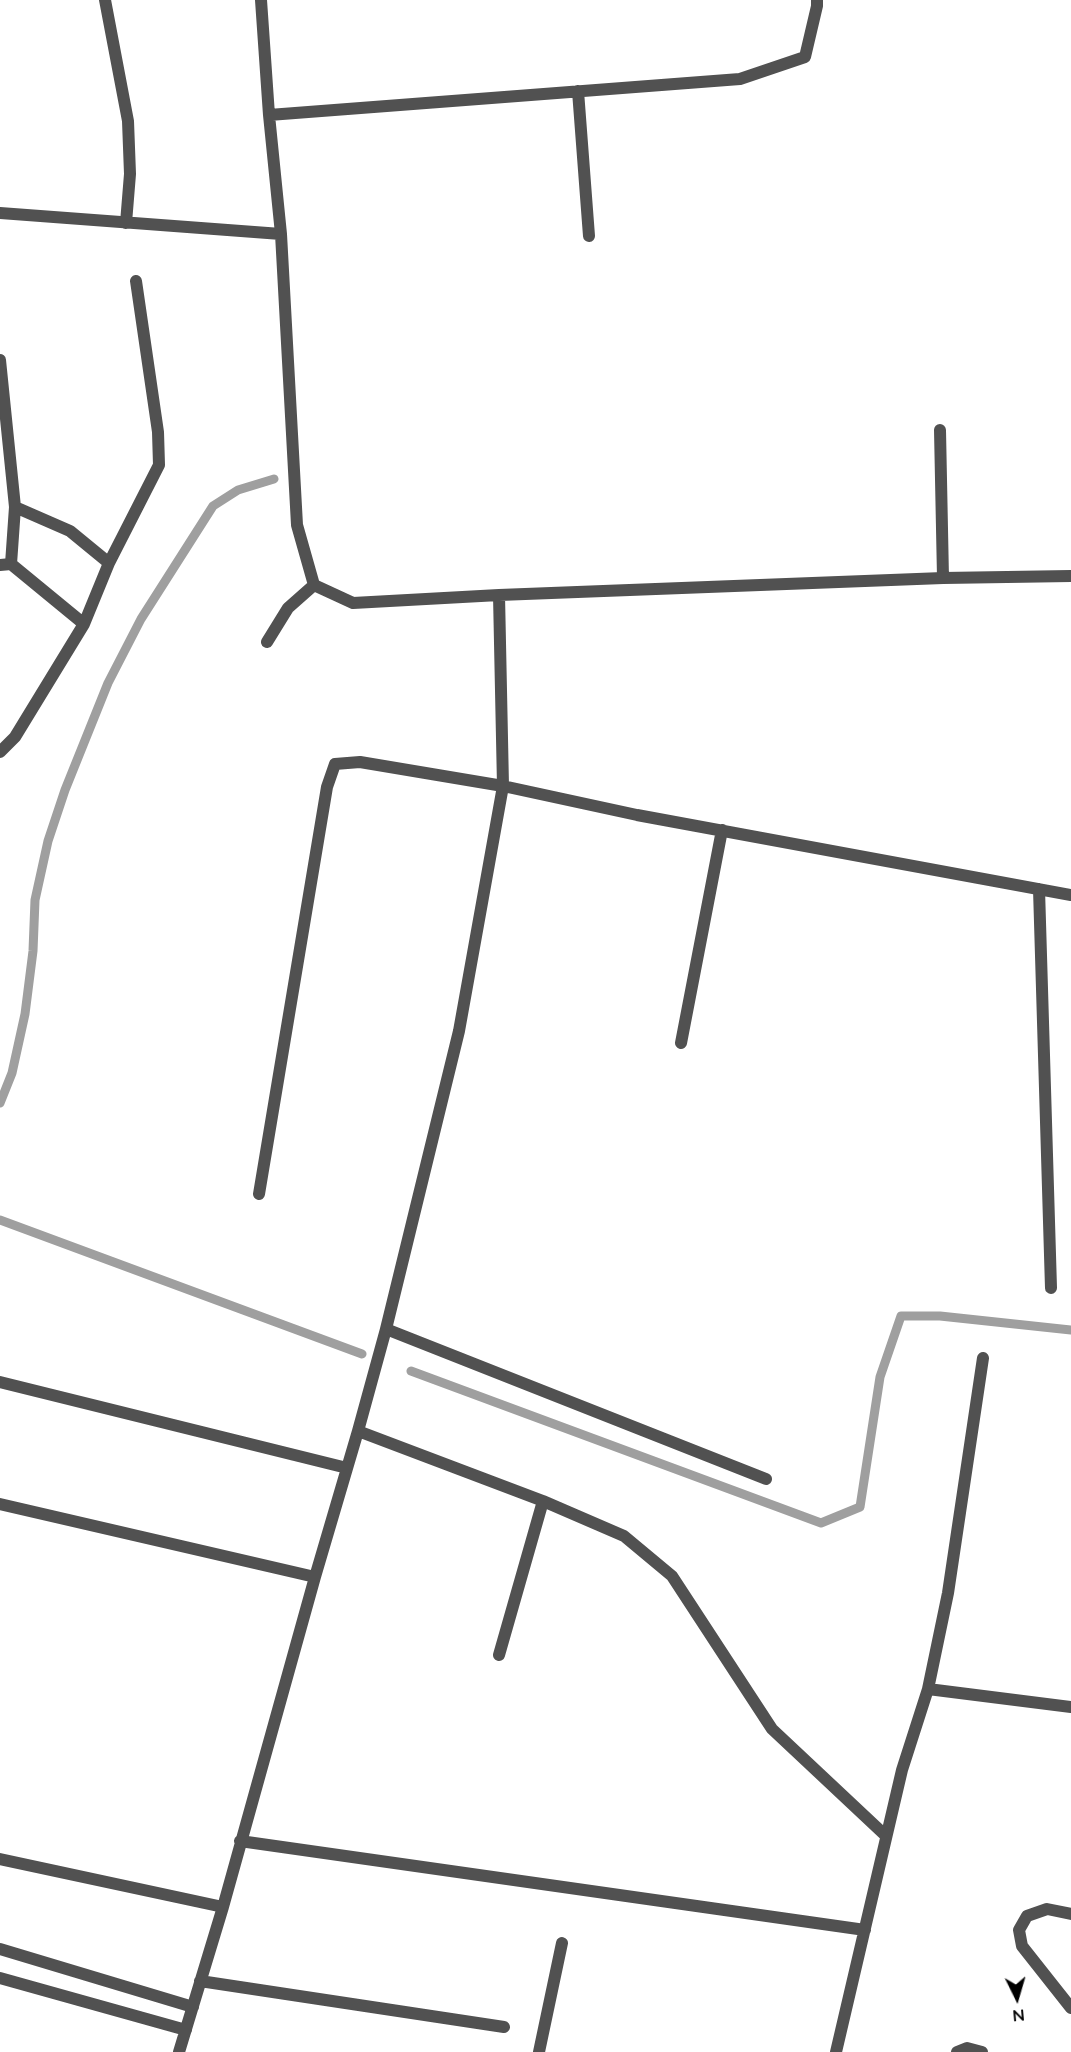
<!DOCTYPE html>
<style>
body{margin:0}
#map{position:relative;width:1071px;height:2052px;overflow:hidden;background:#fff;font-family:Lato,sans-serif}
canvas{display:block}
.north{position:absolute;left:987px;top:1968px;width:60px;height:60px;-webkit-text-stroke:4px #fff;paint-order:stroke;rotate:175deg;font-size:16px;font-weight:700;line-height:24px;text-align:center;color:#000}
.north::after{content:'';display:block;margin:auto;width:21px;height:27px;background:#000;clip-path:polygon(50% 0,100% 100%,50% 72%,0 100%)}
</style>
<div id="map">
<canvas width="1071" height="2052"></canvas>
<div class="north">N</div>
</div>
<script>
const ctx = document.querySelector('canvas').getContext('2d');
ctx.lineJoin = 'round';
const shape = rows => new Path2D(rows.map(r => 'M' + r).join(''));
function stroke(path, color, width, dash) { ctx.strokeStyle = color; ctx.lineWidth = width; ctx.lineCap = dash ? 'butt' : 'round'; ctx.setLineDash(dash || []); ctx.stroke(path); }
stroke(shape([
 [0,1103,12,1073,25,1014,33,951,35,900,48,841,65,790,108,683,141,619,213,506,238,490,274,479],
 [0,1220,362,1354],
 [411,1371,821,1523,860,1507,880,1377,901,1316,940,1316,1071,1330]
]), '#9f9f9f', 9);
stroke(shape([
 [105,0,128,121,130,174,126,223],
 [261,0,269,115,281,234,297,525,314,585,353,603,499,595,943,578,1071,576],
 [578,91,589,236],
 [269,115,740,79,805,57,817,6,817,0],
 [0,213,281,234],
 [0,360,15,507,11,564],
 [940,430,943,578],
 [15,507,70,531,109,563],
 [0,565,11,564,84,624],
 [267,642,288,608,314,585],
 [0,752,15,737,84,624,109,563,159,465,158,432,136,281],
 [1039,889,1051,1288],
 [681,1043,722,830],
 [259,1194,327,787,335,764,360,762,503,786,637,815,1071,895],
 [386,1329,766,1479],
 [0,1382,347,1468],
 [358,1431,543,1501,624,1536,672,1576,772,1729,886,1836],
 [0,1504,315,1577],
 [499,1655,543,1501],
 [928,1689,1071,1707],
 [240,1841,865,1930],
 [0,1859,223,1907],
 [1071,1914,1047,1909,1027,1916,1019,1930,1022,1946,1071,2008],
 [0,1949,193,2007],
 [0,1978,186,2030],
 [200,1981,504,2027],
 [179,2052,223,1907,315,1577,358,1431,386,1329,459,1031,503,786,499,595],
 [539,2052,562,1943],
 [836,2052,902,1770,928,1689,948,1593,983,1358],
 [957,2052,967,2048,982,2052]
]), '#515151', 12);
</script>
